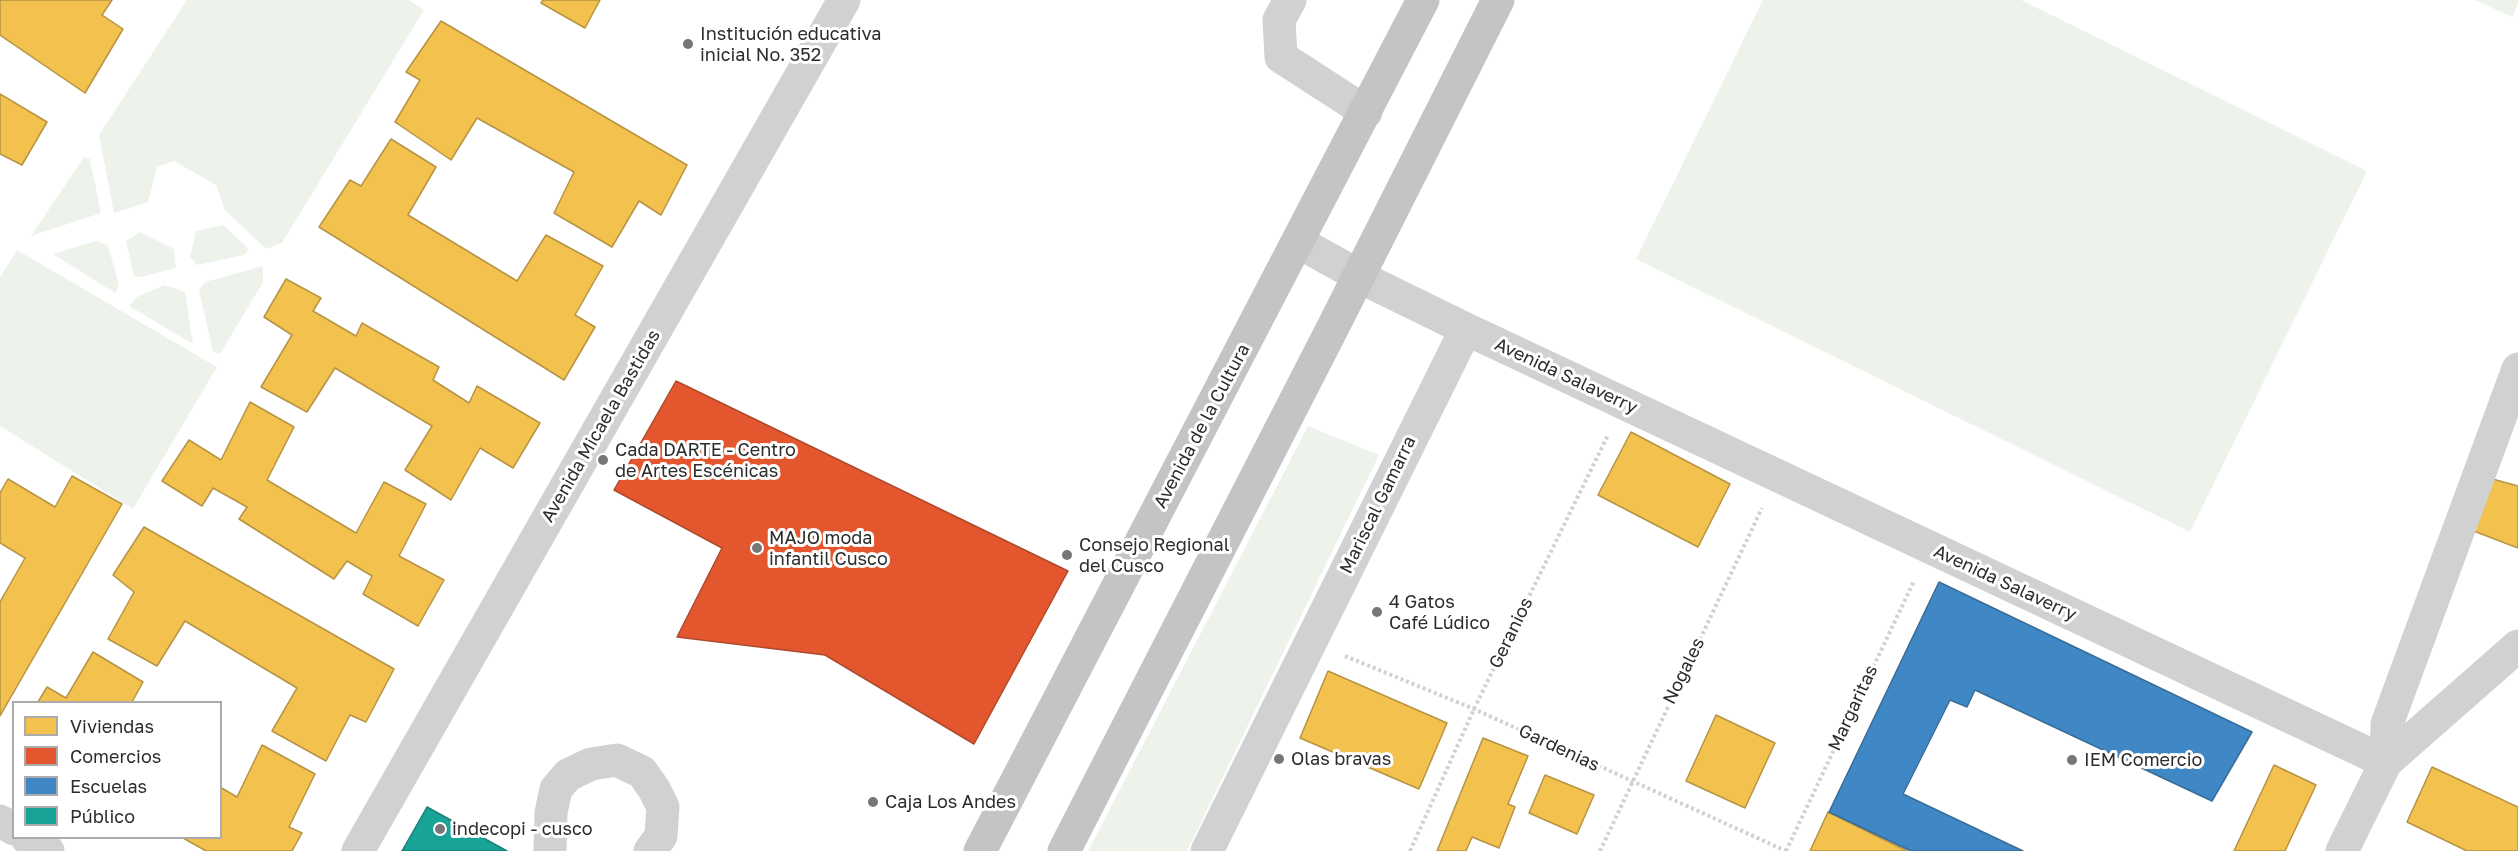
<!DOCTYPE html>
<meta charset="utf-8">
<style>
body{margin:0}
#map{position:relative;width:2518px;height:851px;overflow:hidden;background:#fff;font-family:"Golos Text",sans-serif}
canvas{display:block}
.legend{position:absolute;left:12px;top:701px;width:210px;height:138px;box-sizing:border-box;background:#fff;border:2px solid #ababab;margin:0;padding:8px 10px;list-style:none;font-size:18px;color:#2c2c2c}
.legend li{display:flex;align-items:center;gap:12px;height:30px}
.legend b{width:30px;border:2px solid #ababab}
</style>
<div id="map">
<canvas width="2518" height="851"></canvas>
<ul class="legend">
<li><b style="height:16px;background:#f2c14e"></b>Viviendas</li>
<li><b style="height:16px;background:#e4572e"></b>Comercios</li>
<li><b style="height:16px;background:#3f88c5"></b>Escuelas</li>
<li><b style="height:16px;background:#17a398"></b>Público</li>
</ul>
</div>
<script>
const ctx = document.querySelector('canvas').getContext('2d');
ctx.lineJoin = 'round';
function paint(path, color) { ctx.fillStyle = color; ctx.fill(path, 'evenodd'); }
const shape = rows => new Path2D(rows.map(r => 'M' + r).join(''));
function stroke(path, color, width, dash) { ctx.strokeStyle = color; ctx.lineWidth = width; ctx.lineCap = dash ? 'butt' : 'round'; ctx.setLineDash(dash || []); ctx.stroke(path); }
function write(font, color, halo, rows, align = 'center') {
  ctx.font = font + ' "Golos Text",sans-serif'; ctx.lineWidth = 6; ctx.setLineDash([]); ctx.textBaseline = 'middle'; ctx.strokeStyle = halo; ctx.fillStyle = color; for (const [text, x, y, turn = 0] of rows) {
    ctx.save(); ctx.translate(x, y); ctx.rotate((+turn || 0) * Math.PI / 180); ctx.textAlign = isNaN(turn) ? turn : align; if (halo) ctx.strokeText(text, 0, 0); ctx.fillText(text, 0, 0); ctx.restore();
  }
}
paint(shape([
 [187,0,409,0,424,10,282,243,266,249,225,210,216,185,174,161,157,167,148,202,114,213,99,135],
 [1763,0,2021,0,2367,171,2190,532,1636,259],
 [2475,0,2518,0,2518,4,2512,17],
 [84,157,90,159,101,213,31,236],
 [223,225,249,249,244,255,197,265,190,257,196,231],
 [140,232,174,249,176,268,141,277,134,276,126,241],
 [96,241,108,245,119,286,115,293,53,254],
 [17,250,217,367,133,509,0,426,0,277],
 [263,266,263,282,220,354,213,352,199,290,205,282],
 [164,285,185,292,193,344,129,306,137,297],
 [1308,426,1379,455,1187,851,1088,851]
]), '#edf3ea');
const homes = shape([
 [0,0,112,0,102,15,123,29,85,93,0,35,0,0],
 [543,0,600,0,585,28,541,3,543,0],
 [441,21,687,165,661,215,639,201,612,247,554,213,574,172,477,118,451,160,395,122,420,80,406,72,441,21],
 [0,94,47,122,22,165,0,154,0,94],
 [391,139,436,167,408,215,517,281,546,235,603,266,575,315,595,327,564,380,319,227,350,180,361,186,391,139],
 [286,279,321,298,313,311,356,336,362,323,439,367,433,380,469,403,477,386,540,423,513,468,480,448,451,500,405,470,432,426,335,368,307,412,261,387,292,335,264,317,286,279],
 [250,402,294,427,267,480,356,533,384,482,426,504,399,556,444,580,418,626,363,594,372,576,347,561,334,579,239,519,247,507,213,488,202,506,162,481,189,440,221,460,250,402],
 [1631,432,1730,484,1698,547,1598,495,1631,432],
 [72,476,122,504,0,716,0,602,25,558,0,543,0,493,8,479,55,507,72,476],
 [2489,478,2518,486,2518,548,2471,530,2489,478],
 [144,527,394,669,366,722,350,715,326,761,272,731,297,688,185,621,157,666,108,639,134,592,113,575,144,527],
 [93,652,143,682,132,702,38,702,47,687,66,698,93,652],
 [1328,671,1447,723,1419,789,1300,738,1328,671],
 [1716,715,1775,743,1745,808,1686,781,1716,715],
 [1483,738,1528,756,1508,804,1515,807,1499,848,1472,837,1466,851,1437,851,1483,738],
 [262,745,315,774,289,827,302,833,292,851,206,851,183,838,220,838,220,787,237,797,262,745],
 [2274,765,2316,785,2285,851,2234,851,2274,765],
 [2432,767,2518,807,2518,851,2467,851,2407,822,2432,767],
 [1545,775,1594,795,1577,834,1529,813,1545,775],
 [1828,812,1907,851,1810,851,1828,812]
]);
paint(homes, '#f2c14e');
stroke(homes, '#b79444', 1.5);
const shops = shape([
 [676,381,1068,571,974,744,825,655,677,637,722,548,614,490,676,381]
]);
paint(shops, '#e4572e');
stroke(shops, '#ad4a2d', 1.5);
const schools = shape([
 [1939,582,2252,732,2212,801,1975,690,1967,707,1950,700,1903,794,2023,851,1911,851,1829,812,1939,582]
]);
paint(schools, '#3f88c5');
stroke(schools, '#396c97', 1.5);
const public = shape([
 [427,807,507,851,402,851,427,807]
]);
paint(public, '#17a398');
stroke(public, '#1d7f78', 1.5);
stroke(shape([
 [1345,656,1474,709,1786,851],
 [1410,851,1474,709,1608,435],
 [1600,851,1762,508],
 [1786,851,1914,581]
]), '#d1d1d1', 4, [3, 3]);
stroke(shape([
 [1290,0,1279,20,1281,57,1366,112],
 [1298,242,1376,285,1466,329,2386,762,2518,646],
 [0,821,14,829],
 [27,838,48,851],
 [358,851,844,0],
 [550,851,551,813,556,789,568,775,591,764,617,760,642,772,654,789,663,807,661,836,650,851],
 [1207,851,1466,329],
 [2342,851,2386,762,2387,724,2518,369]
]), '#d1d1d1', 33);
stroke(shape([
 [980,851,1423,0],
 [1064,851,1331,331,1498,0]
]), '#c4c4c4', 33);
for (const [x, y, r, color] of [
 [688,44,6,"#767676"],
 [603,460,6,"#767676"],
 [757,548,6,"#767676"],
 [1067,555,6,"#767676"],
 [1377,612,6,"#767676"],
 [1279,759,6,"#767676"],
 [2072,760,6,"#767676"],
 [873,802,6,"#767676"],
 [440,829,6,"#767676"]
]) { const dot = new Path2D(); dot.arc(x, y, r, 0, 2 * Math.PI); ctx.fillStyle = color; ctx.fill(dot); stroke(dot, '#fff', 2); }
write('18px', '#2c2c2c', '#fff', [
 ["Institución educativa",700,34],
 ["inicial No. 352",700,55],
 ["Cada DARTE - Centro",615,450],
 ["de Artes Escénicas",615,471],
 ["MAJO moda",769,538],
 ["infantil Cusco",769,559],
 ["Consejo Regional",1079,545],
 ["del Cusco",1079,566],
 ["4 Gatos",1389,602],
 ["Café Lúdico",1389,623],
 ["Olas bravas",1291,759],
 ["IEM Comercio",2084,760],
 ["Caja Los Andes",885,802],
 ["indecopi - cusco",452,829]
], 'left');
write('18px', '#2c2c2c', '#fff', [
 ["Avenida Salaverry",1566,376,25],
 ["Avenida Micaela Bastidas",601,426,-60],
 ["Avenida de la Cultura",1202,426,-62],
 ["Mariscal Gamarra",1378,505,-64],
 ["Avenida Salaverry",2005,583,25],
 ["Geranios",1511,633,-64],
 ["Nogales",1684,671,-64],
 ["Margaritas",1853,708,-65],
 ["Gardenias",1559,748,25]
]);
</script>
